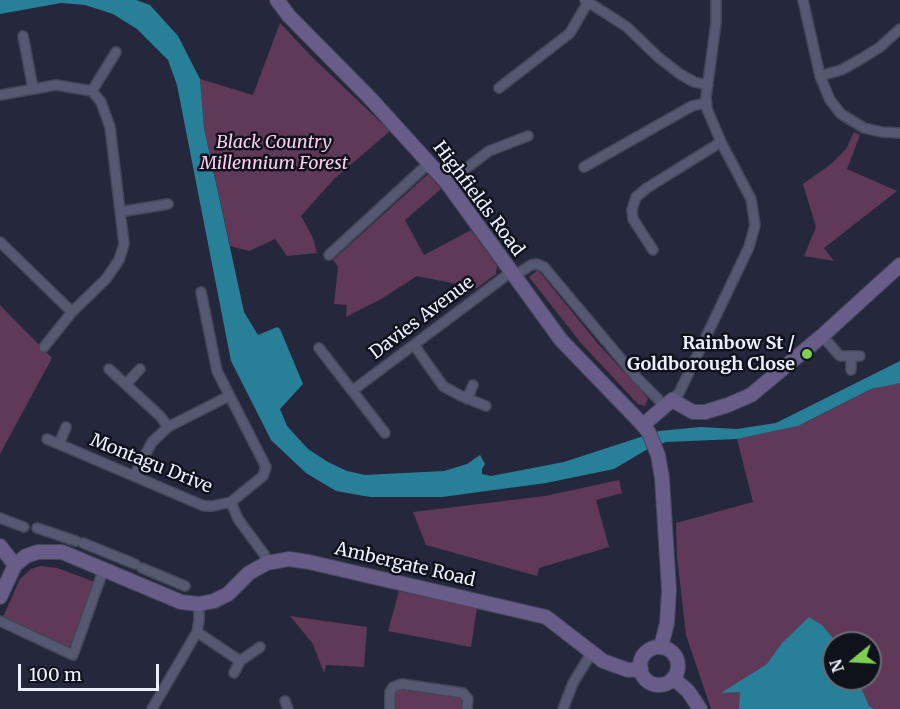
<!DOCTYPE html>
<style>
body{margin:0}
#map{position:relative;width:900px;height:709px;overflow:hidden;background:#25283d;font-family:Merriweather,serif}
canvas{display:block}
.north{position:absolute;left:822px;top:631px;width:60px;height:60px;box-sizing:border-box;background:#10121b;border:2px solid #686a76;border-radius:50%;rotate:252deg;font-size:16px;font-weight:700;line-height:24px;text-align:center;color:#eceffe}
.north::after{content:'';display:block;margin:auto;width:21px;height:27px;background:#7fd052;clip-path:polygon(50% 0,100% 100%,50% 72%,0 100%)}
.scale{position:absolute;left:18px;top:664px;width:141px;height:27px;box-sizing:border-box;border:3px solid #eceffe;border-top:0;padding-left:8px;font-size:18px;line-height:21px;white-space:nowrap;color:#eceffe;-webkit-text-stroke:4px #10121b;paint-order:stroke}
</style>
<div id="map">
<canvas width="900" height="709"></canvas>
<div class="north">N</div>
<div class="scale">100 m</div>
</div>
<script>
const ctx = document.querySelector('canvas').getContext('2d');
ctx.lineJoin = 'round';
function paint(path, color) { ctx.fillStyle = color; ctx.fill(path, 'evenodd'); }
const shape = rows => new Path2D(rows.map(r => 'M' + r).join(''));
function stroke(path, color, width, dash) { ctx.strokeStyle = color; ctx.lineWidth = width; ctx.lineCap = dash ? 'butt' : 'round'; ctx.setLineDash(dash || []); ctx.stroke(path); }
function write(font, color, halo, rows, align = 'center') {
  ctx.font = font + ' Merriweather,serif'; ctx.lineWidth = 5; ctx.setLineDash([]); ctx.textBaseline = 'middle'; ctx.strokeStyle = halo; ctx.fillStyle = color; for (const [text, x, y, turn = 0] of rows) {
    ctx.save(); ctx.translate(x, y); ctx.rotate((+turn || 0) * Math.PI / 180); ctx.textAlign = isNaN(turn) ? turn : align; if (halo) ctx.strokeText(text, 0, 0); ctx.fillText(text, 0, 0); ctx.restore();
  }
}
paint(shape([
 [280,23,312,57,390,131,334,179,301,216,313,238,317,253,287,256,275,239,249,251,230,246,204,128,200,79,253,95],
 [854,132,860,135,847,169,897,191,824,248,834,261,804,256,816,227,803,184,831,164,846,149],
 [428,174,441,189,405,220,424,255,471,230,497,266,496,274,477,288,417,276,381,299,346,317,347,305,334,304,338,267,333,260],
 [538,270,599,345,642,391,648,399,645,406,638,404,581,343,529,277],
 [0,305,52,358,0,454],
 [893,383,900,383,900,709,711,709,686,635,677,556,676,523,753,502,737,439,798,426,871,389],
 [834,643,870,643,870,679,834,679],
 [619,480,622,493,596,500,609,547,539,568,537,576,426,545,413,512,545,496],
 [40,566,57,568,95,582,69,648,2,619,20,579,31,569],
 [399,591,477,608,471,647,388,631],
 [290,616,367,627,364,667,326,665,324,673,313,644],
 [403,687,460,695,463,704,462,709,394,709,393,693,398,688]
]), '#5f3957');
paint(shape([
 [0,0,136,0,150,5,178,36,200,79,204,128,244,312,258,335,277,327,280,329,303,384,280,409,287,426,308,449,328,462,347,471,365,475,444,471,467,464,480,455,485,464,482,469,482,474,491,476,564,462,659,431,700,427,737,429,776,423,900,361,900,383,871,389,798,426,737,439,666,442,646,450,614,469,546,483,442,497,370,497,336,491,306,473,271,440,231,361,177,85,168,60,137,29,113,14,85,5,61,3,0,14],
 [809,617,822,625,837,643,834,643,834,679,857,679,869,706,874,709,739,709,740,692,721,693,767,664,782,643]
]), '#277f98');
const street = shape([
 [585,0,627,27,658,57,680,74,694,82,708,85],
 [803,0,820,76,830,100,841,114,864,128,882,132,900,133],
 [23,36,33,88],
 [820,76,841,70,861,59,880,47,900,29],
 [499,88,570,33,588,2],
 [92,91,116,52],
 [0,95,56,85,92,91,101,102,110,127,124,244,119,260,106,279,72,312,0,242],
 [584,167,692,106,706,103],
 [447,183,489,151,528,136],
 [120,212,168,204],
 [653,250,633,219,632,210,636,197,647,188,721,142],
 [329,255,429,163],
 [514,276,531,265,537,264,544,267,637,378,665,406],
 [822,336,840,356,860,356],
 [414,345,443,386,461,396,486,406],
 [44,347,72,312],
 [319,348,385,433],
 [851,357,851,370],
 [109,369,161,417,168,427,152,442,134,476],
 [126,384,140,369],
 [352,391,511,272],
 [467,399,473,385],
 [672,400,679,393,749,247,755,225,751,199,721,142,707,109,706,97,716,23,716,0],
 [168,427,229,396],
 [47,439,204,506,213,506,231,502,263,476,266,467,217,371,201,292],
 [59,444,66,427],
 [231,502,238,519,264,554,267,563],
 [0,518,24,527],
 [37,528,76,541],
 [83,543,135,564],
 [142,568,185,586],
 [0,621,73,655,103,571],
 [197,632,240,661],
 [234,673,240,661,260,647],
 [285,701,288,709],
 [152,709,197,632,199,621,199,604],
 [390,709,390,692,393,687,402,684,463,693,468,699,467,709],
 [563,709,573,683,592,652]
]);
const secondary = shape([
 [277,0,289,16,370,98,447,183,561,340,643,425,649,433,658,455,662,478,669,590,667,623,661,647],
 [643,425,672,400,693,412,705,412,728,405,751,395,822,336,900,265],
 [0,546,15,565],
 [0,597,15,565,26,556,38,552,62,552,181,602,199,604,214,601,228,594,249,573,267,563,289,559,309,562,546,617,603,661,628,670,641,669],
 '640 666a19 19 0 1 1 38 0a19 19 0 1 1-38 0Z',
 [673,678,688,691,700,709]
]);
stroke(street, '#444658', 12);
stroke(secondary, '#444658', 16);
stroke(street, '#545870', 9);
stroke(secondary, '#685c89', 14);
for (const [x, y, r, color] of [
 [807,354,6,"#7fd052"]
]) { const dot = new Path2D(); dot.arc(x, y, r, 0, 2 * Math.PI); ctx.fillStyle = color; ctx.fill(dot); stroke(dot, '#10121b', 2); }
write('italic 18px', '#fcccf1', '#10121b', [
 ["Black Country",274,143],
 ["Millennium Forest",274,164]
]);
write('18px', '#eceffe', '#10121b', [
 ["Highfields Road",478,199,53],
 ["Davies Avenue",422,318,-37],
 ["Montagu Drive",151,464,22],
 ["Ambergate Road",405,565,13]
]);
write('bold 18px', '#eceffe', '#10121b', [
 ["Rainbow St /",795,344],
 ["Goldborough Close",795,365]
], 'right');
</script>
